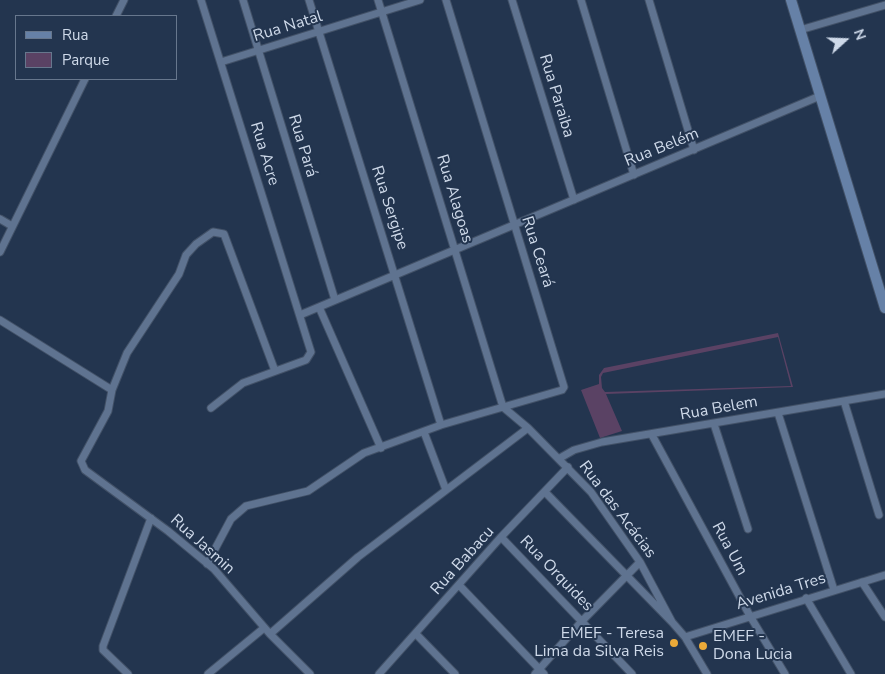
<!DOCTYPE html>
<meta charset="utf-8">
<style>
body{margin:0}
#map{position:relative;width:885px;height:674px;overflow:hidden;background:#23354f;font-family:"Nunito Sans",sans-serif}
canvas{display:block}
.legend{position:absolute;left:15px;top:15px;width:162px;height:65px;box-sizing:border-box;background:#23354f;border:1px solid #67778d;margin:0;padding:6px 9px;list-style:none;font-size:15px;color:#ced9e9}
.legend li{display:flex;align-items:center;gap:10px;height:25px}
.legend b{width:25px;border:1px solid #67778d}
.north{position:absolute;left:820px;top:15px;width:50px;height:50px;-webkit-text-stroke:4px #23354f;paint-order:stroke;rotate:70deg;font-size:14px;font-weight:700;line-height:20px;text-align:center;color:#ced9e9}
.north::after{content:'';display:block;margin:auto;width:18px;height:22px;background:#ced9e9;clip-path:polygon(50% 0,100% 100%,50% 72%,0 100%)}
</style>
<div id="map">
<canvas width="885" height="674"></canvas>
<ul class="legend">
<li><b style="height:6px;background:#6681a7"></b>Rua</li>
<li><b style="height:14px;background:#5a4264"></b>Parque</li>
</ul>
<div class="north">N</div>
</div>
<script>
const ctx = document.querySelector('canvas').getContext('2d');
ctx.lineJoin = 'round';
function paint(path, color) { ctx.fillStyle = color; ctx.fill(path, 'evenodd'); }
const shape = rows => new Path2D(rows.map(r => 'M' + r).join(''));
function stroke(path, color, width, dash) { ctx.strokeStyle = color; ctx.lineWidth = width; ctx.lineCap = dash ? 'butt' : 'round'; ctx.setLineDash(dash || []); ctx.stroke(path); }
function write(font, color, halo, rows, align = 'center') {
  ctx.font = font + ' "Nunito Sans",sans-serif'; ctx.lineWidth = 4; ctx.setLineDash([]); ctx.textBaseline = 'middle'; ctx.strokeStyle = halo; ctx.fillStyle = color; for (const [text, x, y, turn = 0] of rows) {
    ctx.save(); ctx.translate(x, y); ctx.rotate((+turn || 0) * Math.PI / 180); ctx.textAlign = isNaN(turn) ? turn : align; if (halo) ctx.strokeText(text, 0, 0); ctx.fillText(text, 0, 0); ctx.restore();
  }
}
paint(shape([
 [778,333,793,387,606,394,622,431,600,438,581,390,599,384,599,375,604,368],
 [778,337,791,386,605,392,602,388,601,377,603,373]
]), '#5a4264');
const street = shape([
 [201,0,311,352,306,360,243,383,211,408],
 [243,0,335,300],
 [309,0,441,425],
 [378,0,503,407],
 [512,0,574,200],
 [581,0,634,175],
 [649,0,694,150],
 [116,16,124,0],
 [800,30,885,5],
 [221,62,420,0],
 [0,219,12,226],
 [0,252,85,79],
 [319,307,381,448],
 [300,315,820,96],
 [0,320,112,390],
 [275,371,224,234,213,232,196,244,186,255,179,274,127,353,112,390,108,411,81,461,85,470,168,531,214,569,270,634,310,674],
 [844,401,879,515],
 [503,407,528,428,591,492,640,562,672,622],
 [778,413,834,590],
 [714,424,748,529],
 [424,432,446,490],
 [652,435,750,616,785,674],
 [560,458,574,450,602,442,885,394],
 [545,492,672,622,685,637,707,674],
 [501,537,632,674],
 [207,564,231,519,246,506,308,491,364,453,441,425,562,390,564,387,446,0],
 [862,582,885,617],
 [459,585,544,674],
 [806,598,851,674],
 [270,634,358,557,528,428],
 [416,634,455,674],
 [685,637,885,575],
 [128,674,103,650,103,646,151,518],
 [208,674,264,628],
 [379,674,501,537,568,467],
 [535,674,582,621,640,562]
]);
const secondary = shape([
 [791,0,885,308]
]);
stroke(street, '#425167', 9);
stroke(secondary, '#425167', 12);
stroke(street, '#5f7390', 7);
stroke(secondary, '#6681a7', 10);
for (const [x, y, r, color] of [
 [674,643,5,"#ebaa39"],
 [703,646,5,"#ebaa39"]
]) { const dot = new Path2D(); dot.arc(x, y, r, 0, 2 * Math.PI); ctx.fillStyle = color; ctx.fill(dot); stroke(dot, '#23354f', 2); }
write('16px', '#ced9e9', '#23354f', [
 ["Rua Natal",288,27,-17],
 ["Rua Paraiba",556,96,73],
 ["Rua Pará",302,146,73],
 ["Rua Belém",662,148,-22],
 ["Rua Acre",264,154,73],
 ["Rua Alagoas",454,199,73],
 ["Rua Sergipe",389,208,72],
 ["Rua Ceará",537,252,72],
 ["Rua Belem",719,409,-10],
 ["Rua das Acácias",617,510,53],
 ["Rua Jasmin",202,545,42],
 ["Rua Um",729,549,62],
 ["Rua Babacu",463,561,-48],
 ["Rua Orquides",556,574,46],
 ["Avenida Tres",781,592,-17]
]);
write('16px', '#ced9e9', '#23354f', [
 ["EMEF - Teresa",664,634],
 ["Lima da Silva Reis",664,652],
 ["EMEF -",713,637,"left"],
 ["Dona Lucia",713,655,"left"]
], 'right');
</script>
